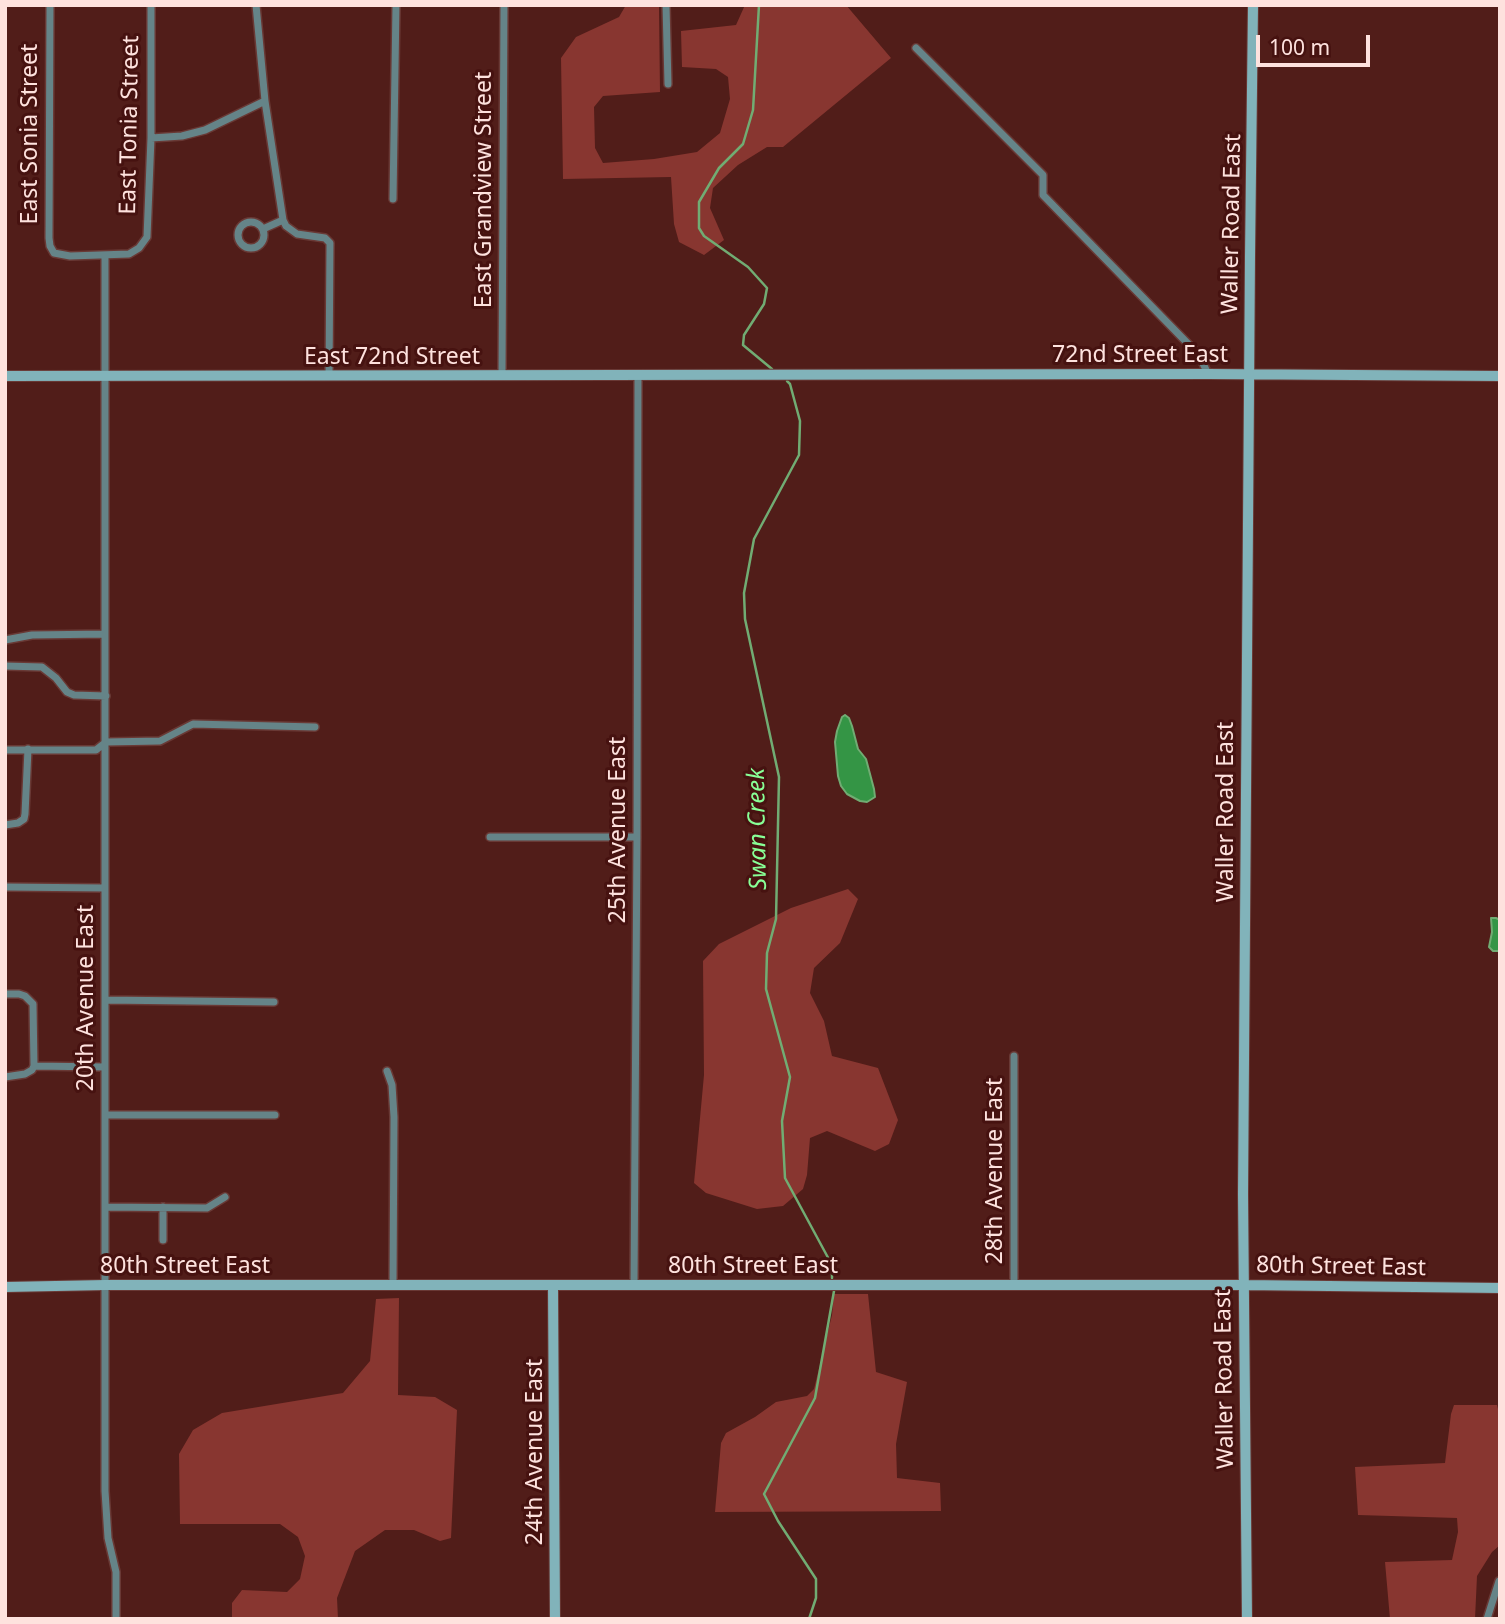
<!DOCTYPE html>
<style>
body{margin:0}
#map{position:relative;width:1505px;height:1624px;overflow:hidden;background:#511d19;font-family:"Noto Sans",sans-serif}
canvas{display:block}
.frame{position:absolute;inset:0;border:7px solid #fee2de;pointer-events:none}
.scale{position:absolute;left:1256px;top:35px;width:114px;height:32px;box-sizing:border-box;border:4px solid #fee2de;border-top:0;padding-left:9px;font-size:21px;line-height:24px;white-space:nowrap;color:#fee2de;-webkit-text-stroke:5px #461210;paint-order:stroke}
</style>
<div id="map">
<canvas width="1505" height="1624"></canvas>
<div class="frame"></div>
<div class="scale">100 m</div>
</div>
<script>
const ctx = document.querySelector('canvas').getContext('2d');
ctx.lineJoin = 'round';
function paint(path, color) { ctx.fillStyle = color; ctx.fill(path, 'evenodd'); }
const shape = rows => new Path2D(rows.map(r => 'M' + r).join(''));
function stroke(path, color, width, dash) { ctx.strokeStyle = color; ctx.lineWidth = width; ctx.lineCap = dash ? 'butt' : 'round'; ctx.setLineDash(dash || []); ctx.stroke(path); }
function write(font, color, halo, rows, align = 'center') {
  ctx.font = font + ' "Noto Sans",sans-serif'; ctx.lineWidth = 6; ctx.setLineDash([]); ctx.textBaseline = 'middle'; ctx.strokeStyle = halo; ctx.fillStyle = color; for (const [text, x, y, turn = 0] of rows) {
    ctx.save(); ctx.translate(x, y); ctx.rotate((+turn || 0) * Math.PI / 180); ctx.textAlign = isNaN(turn) ? turn : align; if (halo) ctx.strokeText(text, 0, 0); ctx.fillText(text, 0, 0); ctx.restore();
  }
}
paint(shape([
 [626,5,659,5,660,92,603,96,594,107,595,148,603,163,654,159,697,152,720,133,730,99,728,77,716,69,682,67,681,31,736,25,745,5,846,5,891,58,783,147,767,147,738,165,713,188,710,208,724,240,704,255,679,242,674,224,671,177,563,179,561,58,576,37,619,17],
 [848,889,858,899,840,943,814,968,810,993,824,1021,832,1056,878,1068,898,1120,889,1144,875,1151,827,1131,810,1138,807,1175,803,1189,783,1206,757,1209,706,1193,694,1183,704,1075,703,961,719,944,791,908],
 [834,1294,868,1294,876,1372,907,1382,896,1444,897,1478,940,1483,941,1511,715,1512,721,1443,726,1433,755,1417,776,1402,807,1396,814,1389,832,1315],
 [399,1298,398,1395,435,1397,457,1410,451,1538,440,1541,414,1530,385,1530,355,1551,337,1598,338,1619,232,1619,232,1603,242,1590,287,1592,300,1579,305,1556,298,1537,280,1524,180,1524,179,1454,193,1430,222,1413,343,1393,370,1361,376,1299],
 [1454,1405,1497,1405,1500,1417,1500,1545,1492,1552,1477,1576,1475,1619,1390,1619,1385,1562,1452,1560,1458,1532,1457,1518,1358,1515,1355,1467,1445,1463,1451,1414]
]), '#883630');
const water = shape([
 [845,715,849,718,852,726,858,749,866,759,874,789,875,797,867,802,860,801,847,794,841,786,838,776,835,742,837,731,842,717,845,715],
 [1491,918,1496,918,1500,920,1500,950,1498,951,1493,951,1489,947,1492,932,1491,918]
]);
paint(water, '#349545');
stroke(water, '#71ac73', 2);
stroke(shape([
 [759,5,753,110,743,144,719,168,699,202,699,228,704,236,748,267,767,288,764,304,744,335,743,345,772,369],
 [787,381,790,384,800,421,799,455,754,539,744,593,745,619,779,777,776,919,767,953,766,989,790,1077,782,1121,785,1178,832,1265,832,1278],
 [809,1619,816,1598,816,1579,778,1521,764,1494,815,1398,834,1291]
]), '#71ac73', 2.5);
const street = shape([
 [50,5,49,238,50,246,54,253,70,256,129,254,139,248,147,237,151,138,151,5],
 [256,5,265,101,283,220,286,226,297,234,325,238,330,243,329,376],
 [666,5,668,84],
 [916,48,1043,175,1043,195,1199,355,1208,374],
 [151,138,182,136,205,130,265,101],
 [393,199,396,5],
 '238 235a13 13 0 1 1 26 0a13 13 0 1 1-26 0Z',
 [263,229,283,220],
 [105,255,105,1491,108,1538,116,1572,116,1619],
 [502,375,504,5],
 [5,640,32,635,105,634],
 [5,666,42,667,56,678,67,692,74,695,106,696],
 [5,750,96,750,106,742,160,741,193,724,315,727],
 [5,825,18,823,24,819,25,814,28,749],
 [490,837,637,837],
 [5,887,105,888],
 [5,994,19,994,25,996,33,1004,34,1066],
 [105,1000,274,1002],
 [1014,1056,1014,1285],
 [387,1071,392,1085,394,1117,393,1285],
 [5,1077,25,1074,32,1070,34,1066,105,1067],
 [106,1115,275,1115],
 [105,1207,207,1208,225,1197],
 [163,1207,163,1240],
 [634,1285,637,837,638,375],
 [1487,1619,1499,1581]
]);
const secondary = shape([
 [5,376,1208,374,1500,376],
 [553,1285,555,1619],
 [5,1287,106,1285,1243,1285,1500,1288],
 [1247,1619,1243,1194,1250,256,1253,5]
]);
stroke(street, '#693935', 10);
stroke(secondary, '#693935', 12);
stroke(street, '#658488', 7);
stroke(secondary, '#81b3ba', 10);
write('23px', '#fee2de', '#461210', [
 ["East Tonia Street",130,125,-89],
 ["East Sonia Street",30,134,-90],
 ["East Grandview Street",484,190,-90],
 ["Waller Road East",1232,224,-89],
 ["72nd Street East",1140,355],
 ["East 72nd Street",392,357],
 ["Waller Road East",1226,812,-90],
 ["25th Avenue East",618,830,-90],
 ["20th Avenue East",86,998,-90],
 ["28th Avenue East",995,1171,-90],
 ["80th Street East",185,1266],
 ["80th Street East",753,1266],
 ["80th Street East",1341,1267,1],
 ["Waller Road East",1225,1379,-91],
 ["24th Avenue East",535,1452,-90]
]);
write('italic 24px', '#88ff96', '#461210', [
 ["Swan Creek",758,829,-91]
]);
</script>
